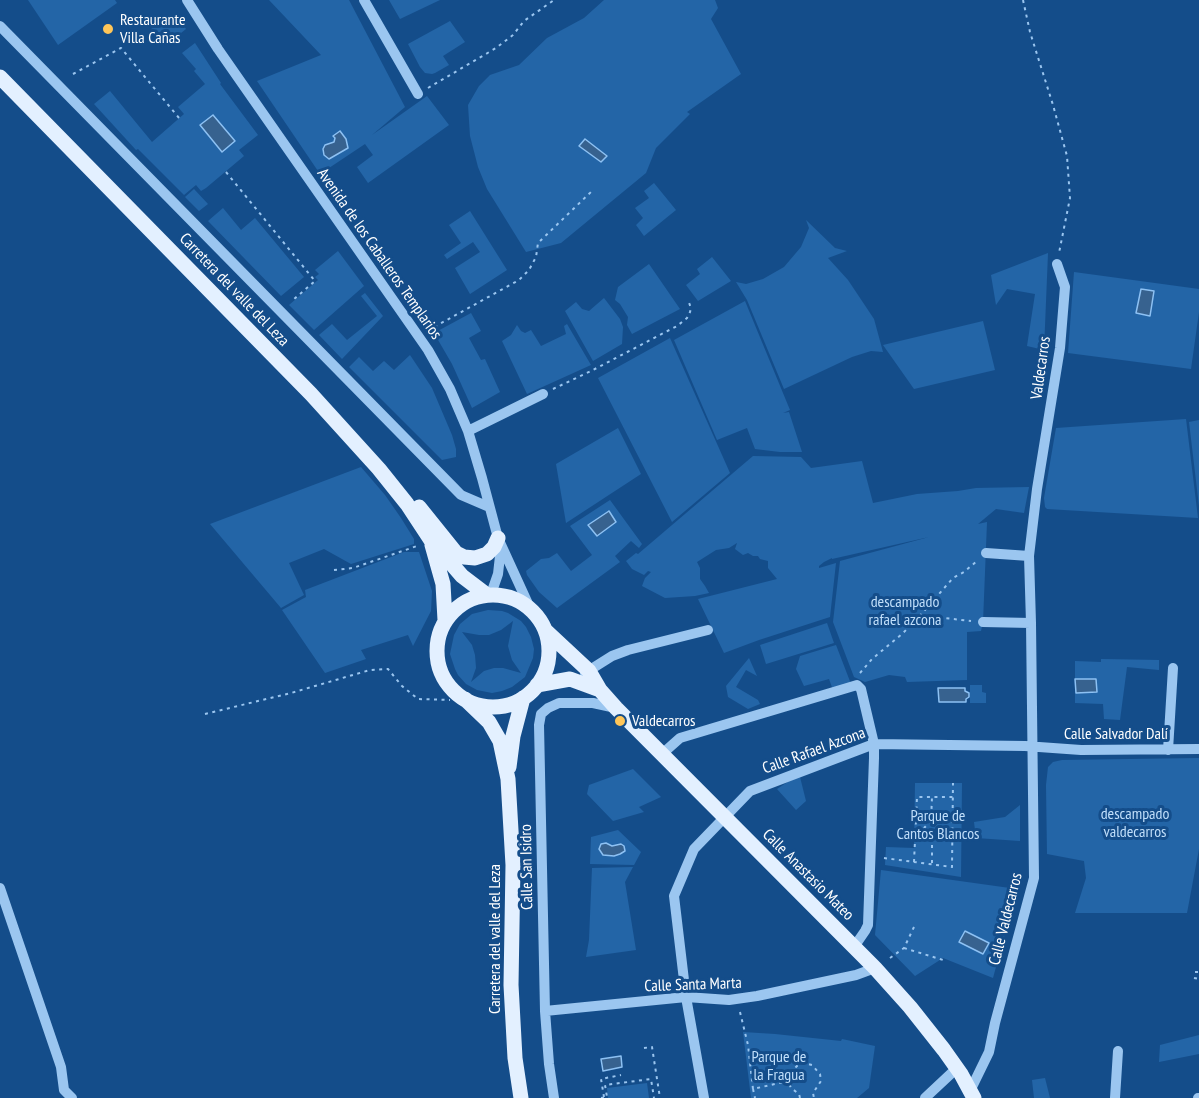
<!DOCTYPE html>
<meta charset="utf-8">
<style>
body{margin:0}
canvas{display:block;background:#144d8a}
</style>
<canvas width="1199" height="1098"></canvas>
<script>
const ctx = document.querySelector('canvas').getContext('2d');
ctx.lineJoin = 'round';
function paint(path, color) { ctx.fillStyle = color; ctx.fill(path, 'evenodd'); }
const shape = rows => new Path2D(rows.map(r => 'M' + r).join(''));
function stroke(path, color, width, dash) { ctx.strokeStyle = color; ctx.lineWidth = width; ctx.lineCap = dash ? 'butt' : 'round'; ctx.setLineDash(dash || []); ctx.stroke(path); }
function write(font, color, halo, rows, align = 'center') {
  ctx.font = font + ' "PT Sans Narrow",sans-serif'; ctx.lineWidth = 6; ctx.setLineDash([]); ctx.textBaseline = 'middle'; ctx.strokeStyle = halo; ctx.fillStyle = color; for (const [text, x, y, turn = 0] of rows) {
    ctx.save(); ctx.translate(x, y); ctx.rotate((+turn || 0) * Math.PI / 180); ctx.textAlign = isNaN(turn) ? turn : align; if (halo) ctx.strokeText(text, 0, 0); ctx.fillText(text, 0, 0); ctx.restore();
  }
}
paint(shape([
 [28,0,115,0,117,3,58,45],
 [269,0,349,0,405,107,372,135,427,96,449,125,368,183,357,167,373,155,365,144,320,174,257,81,321,55],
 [389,0,440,0,400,19],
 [604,0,715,0,718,8,711,19,741,74,687,112,690,114,656,148,646,173,561,243,526,252,487,189,478,167,470,136,468,105,479,86,490,75,519,65,547,38,584,18],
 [177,15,186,29,171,41,165,34,159,38,151,29],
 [450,21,465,42,443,56,449,65,435,73,432,74,425,73,420,67,408,44],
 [195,43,221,83,220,84,258,135,239,150,244,156,206,188,201,191,196,185,184,195,138,149,136,150,94,104,110,91,152,142,184,114,178,107,205,84,194,71,196,69,182,53],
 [654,183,676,210,644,236,636,225,643,218,635,208,649,198,644,191],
 [194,189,208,204,199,211,185,197],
 [223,208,241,230,255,218,304,277,281,296,208,221],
 [470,211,507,270,470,294,455,268,480,252,473,242,447,259,444,255,461,243,449,225],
 [806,220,835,248,847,251,828,258,848,280,874,319,883,352,871,351,852,357,784,389,747,300,736,282,746,284,763,279,784,267,801,247,809,228],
 [338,251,364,286,314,330,289,305,318,280,315,277,319,274,315,270],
 [1048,253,1044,350,1027,346,1035,294,1007,289,996,305,991,275],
 [712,257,731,281,698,301,686,285,700,274,697,269],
 [649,264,680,309,632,334,627,325,628,317,620,304,615,300,618,287],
 [1074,272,1199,289,1199,312,1191,369,1068,353],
 [365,293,383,316,342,359,319,335,332,324,347,340,377,316,361,296],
 [604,298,620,319,623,327,622,344,593,361,565,311,576,302,582,309,589,311],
 [745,301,790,410,783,413,789,412,802,452,780,452,755,449,747,428,717,440,674,340],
 [471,313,481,331,469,338,481,360,485,359,500,392,472,408,452,364,434,333],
 [983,321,995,370,914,389,883,345],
 [567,324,591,365,527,394,502,341,511,335,517,325,521,331,525,333,531,330,541,346,566,334,564,326],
 [670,338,730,473,672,522,598,378],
 [410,355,432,388,452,435,456,449,456,457,442,460,349,367,359,357,373,371,384,361,394,370],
 [1186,419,1198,518,1047,509,1045,507,1044,498,1056,428],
 [1199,420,1199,506,1189,422],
 [618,428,641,474,566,523,556,464],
 [753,456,801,457,811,468,862,461,873,503,917,494,958,491,976,488,1029,487,1024,513,996,509,978,524,987,522,983,622,981,631,967,632,967,680,907,682,905,677,889,675,865,682,854,677,833,622,840,561,929,537,832,559,832,558,824,562,819,566,819,568,836,563,830,617,759,640,724,653,698,599,777,579,768,568,768,561,760,559,758,556,753,556,748,553,743,555,735,549,737,543,729,548,716,550,697,562,700,568,700,579,705,586,709,593,695,596,665,598,642,586,645,578,651,572,648,571,644,575,632,569,626,561,636,553,638,554],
 [361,467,385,495,401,518,414,539,414,544,351,564,324,549,289,563,304,595,281,608,210,524],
 [610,500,642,544,639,548,631,541,615,556,620,562,557,608,539,592,527,575,526,571,541,559,549,558,557,553,571,571,592,555,570,526],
 [404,552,419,552,432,591,431,611,413,646,408,635,361,650,366,659,325,673,282,610,306,597,305,590],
 [488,610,502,611,508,613,521,621,526,627,531,637,534,649,533,658,525,677,512,687,502,691,492,693,477,690,466,684,458,675,455,669,450,654,454,635,460,624,472,614],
 [513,621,508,646,512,660,521,673,503,668,494,668,484,671,471,682,476,668,475,655,472,645,462,632,479,635,489,635,501,630],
 [827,623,834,643,766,664,760,645],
 [836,645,851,684,833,690,829,679,804,686,796,669,800,656],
 [749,658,757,676,746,670,736,687,758,700,760,704,748,709,728,697,726,686],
 [1101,659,1159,660,1159,670,1127,667,1120,720,1104,719,1103,704,1075,703,1075,661,1101,662],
 [970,685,982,685,982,692,986,693,986,703,970,703],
 [1199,758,1199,849,1187,913,1075,913,1086,878,1084,861,1047,854,1046,785,1048,767,1053,762,1062,760],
 [633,769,661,797,639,807,644,812,613,821,587,794,589,785],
 [800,777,806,801,796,810,777,789,789,781],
 [915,783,962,783,961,877,885,865,886,847,914,848],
 [1020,805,1020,841,976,838,974,822,1005,817],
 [618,830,641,852,634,865,590,864,591,837],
 [633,867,625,882,636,950,586,957,589,940,592,868],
 [881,870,1017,889,993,978,943,958,915,976,875,935],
 [743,1032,775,1034,841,1041,842,1039,875,1046,869,1088,857,1098,751,1098],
 [1199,1035,1199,1054,1159,1062,1160,1045],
 [1045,1078,1050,1098,1034,1098,1032,1080],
 [647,1083,649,1098,608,1098,607,1088]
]), '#2365a7');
const water = shape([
 [213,115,235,141,222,152,200,125,213,115],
 [340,131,346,139,348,148,329,159,324,155,323,149,325,145,334,142,335,138,333,136,340,131],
 [585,139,607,156,601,162,579,146,585,139],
 [1141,289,1154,291,1150,316,1136,313,1141,289],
 [609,511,616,522,597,536,588,525,609,511],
 [1075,679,1096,679,1097,692,1076,693,1075,679],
 [938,688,965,688,965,691,969,693,969,697,966,699,966,702,939,702,938,688],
 [606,843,612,846,621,844,624,846,625,851,620,854,614,856,603,855,599,849,601,844,606,843],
 [965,931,989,943,983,954,959,942,965,931],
 [621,1056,622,1067,603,1071,601,1059,621,1056]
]);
paint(water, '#37628f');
stroke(water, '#8dc1f3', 1.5);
stroke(shape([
 [1023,0,1030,32,1053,105,1067,156,1070,198,1059,253],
 [73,74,121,48,179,118],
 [428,88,496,48,513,35,524,21,554,0],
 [226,172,315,281,293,300],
 [429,332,436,326,519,280,529,270,536,257,538,243,593,190],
 [553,389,591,371,677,326,687,318,690,312,691,308,688,300],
 [334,570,353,568,417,546],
 [917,619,926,616,971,621],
 [860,673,872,659,902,634,917,619,953,578,964,572,977,561],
 [205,714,291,693,370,670,388,669,402,686,418,699,450,700],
 [916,828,924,828,931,821,932,797],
 [924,828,932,836,939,829,931,821],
 [939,829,951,829],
 [884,858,952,867,953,783],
 [914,862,917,797,953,797],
 [932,863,932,836],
 [904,948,943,960],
 [890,958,904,948,914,927],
 [1195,972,1199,972],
 [1194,978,1199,979],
 [740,1012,748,1045,753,1089,788,1081],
 [644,1048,652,1047,660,1098],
 [753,1089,755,1098],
 [604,1097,601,1079,621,1075],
 [601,1098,607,1097,605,1085,651,1079,654,1098],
 [800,1098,799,1094,791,1088,788,1081,789,1076,793,1070,797,1066,804,1063,812,1065,820,1074,821,1081,813,1093,814,1098]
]), '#9bc6f0', 2, [3, 4.5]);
stroke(shape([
 [187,0,218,49,428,350,450,389,468,431,482,478,498,538,530,608],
 [364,0,418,94],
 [0,26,461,495,489,507],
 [468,431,543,394],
 [986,553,1029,556],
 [491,594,498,574,501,547],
 [983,622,1031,623],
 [585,673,612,656,628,650,708,630],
 [1168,750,1173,668],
 [662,754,680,738,857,685,861,689,874,744,874,758,868,925,865,931,854,947],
 [0,888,61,1067,64,1090,72,1098],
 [545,1011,686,997,729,1000,757,996,856,975,875,968],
 [970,1091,989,1052,995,1023,1034,878,1031,623,1029,556,1037,489,1060,348,1065,287,1057,264],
 [554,1098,549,1064,545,1011,539,725,541,714,548,708,559,703,593,703,616,708],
 [704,1098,686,997,674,896,694,849,750,791,874,744,1025,746,1081,750,1199,749],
 [925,1098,957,1068],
 [1115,1098,1118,1051],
 [1198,1098,1199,1098]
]), '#9bc6f0', 10);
stroke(shape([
 [0,77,311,394,379,469,407,504,430,539,462,576,487,595],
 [419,507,456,553,464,557,475,558,487,554,494,547,498,538],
 [432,545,443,584,445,620],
 '437 651a56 56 0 1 1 112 0a56 56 0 1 1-112 0Z',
 [545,630,589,671,600,690,616,708,875,968,910,1007,944,1050,961,1074,974,1098],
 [537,685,570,679,600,690],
 [465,699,489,722,500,741,508,779,513,865,511,985,515,1058,521,1098],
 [509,767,513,736,523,698]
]), '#e3f0ff', 15);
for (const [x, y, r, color] of [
 [108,29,6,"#ffc659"],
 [620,721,6,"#ffc659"]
]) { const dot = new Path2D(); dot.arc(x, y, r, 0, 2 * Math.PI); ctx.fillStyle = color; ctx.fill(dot); stroke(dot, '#144d8a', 2); }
write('16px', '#fff', '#144d8a', [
 ["Restaurante",120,20],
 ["Villa Cañas",120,38],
 ["Valdecarros",632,721]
], 'left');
write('16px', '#fff', '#144d8a', [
 ["Avenida de los Caballeros Templarios",379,254,55],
 ["Carretera del valle del Leza",234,290,46],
 ["Valdecarros",1041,368,-82],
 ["Calle Salvador Dalí",1116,734],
 ["Calle Rafael Azcona",814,751,-20],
 ["Calle San Isidro",527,867,-91],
 ["Calle Anastasio Mateo",808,875,45],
 ["Calle Valdecarros",1006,919,-76],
 ["Carretera del valle del Leza",495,939,-90],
 ["Calle Santa Marta",693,985,-2]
]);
write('16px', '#c1dffb', '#144d8a', [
 ["descampado",905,602],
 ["rafael azcona",905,620],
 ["descampado",1135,814],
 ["valdecarros",1135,832],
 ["Parque de",938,816],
 ["Cantos Blancos",938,834],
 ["Parque de",779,1057],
 ["la Fragua",779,1075]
]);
</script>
